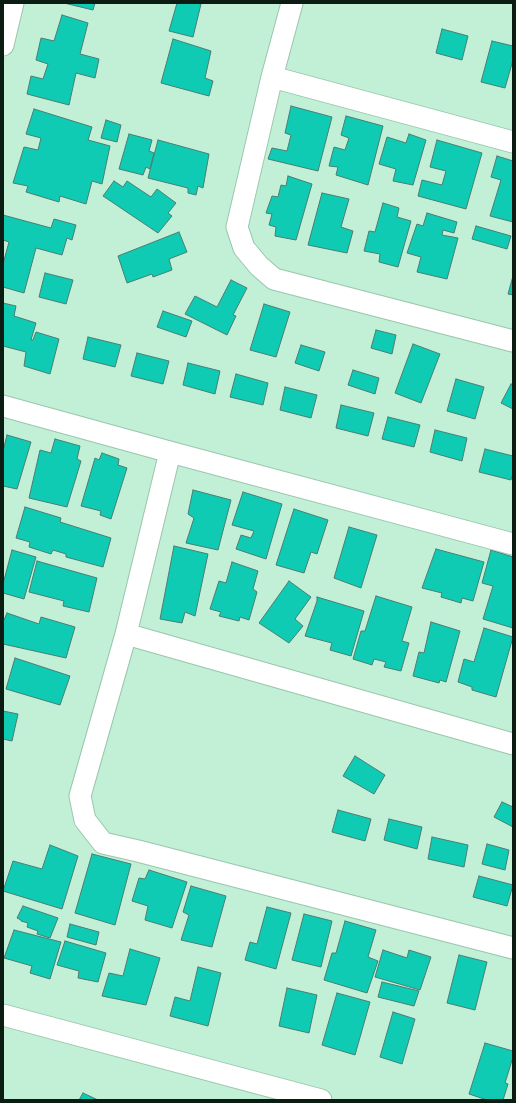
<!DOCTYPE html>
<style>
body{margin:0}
#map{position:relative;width:516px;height:1103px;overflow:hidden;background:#c1f0d6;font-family:"Fira Sans Condensed",sans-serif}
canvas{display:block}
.frame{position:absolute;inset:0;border:4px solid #0b1c13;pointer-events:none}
</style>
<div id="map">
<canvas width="516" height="1103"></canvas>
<div class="frame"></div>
</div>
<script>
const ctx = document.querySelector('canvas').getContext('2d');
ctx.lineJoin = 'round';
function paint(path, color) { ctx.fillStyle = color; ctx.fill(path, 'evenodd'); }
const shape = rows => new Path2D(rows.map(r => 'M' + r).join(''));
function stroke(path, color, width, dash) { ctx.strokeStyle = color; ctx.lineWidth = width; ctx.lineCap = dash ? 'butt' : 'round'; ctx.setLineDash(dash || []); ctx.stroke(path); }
const building = shape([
 [64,3,95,3,93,10,64,3],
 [177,3,197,3,201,4,193,37,169,31,177,3],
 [62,15,88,23,80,54,99,59,95,78,76,73,69,105,27,94,31,76,43,79,48,64,36,60,41,38,54,41,62,15],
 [442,29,468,36,462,60,436,53,442,29],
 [173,39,211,51,205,78,213,81,209,96,161,83,173,39],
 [492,41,513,46,513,60,505,88,481,82,492,41],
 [291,106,332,117,318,171,268,159,272,148,287,151,291,135,285,133,291,106],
 [34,109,92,127,88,140,110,146,102,184,92,181,86,204,60,196,59,202,26,192,28,186,13,183,24,147,38,150,41,138,26,134,34,109],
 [346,116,383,126,368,185,336,175,338,167,329,166,334,147,345,150,349,138,341,135,346,116],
 [106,120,121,125,117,142,101,138,106,120],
 [129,134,152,140,149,151,154,153,150,169,146,167,143,175,119,169,129,134],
 [409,134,426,140,413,185,393,181,396,169,379,164,387,137,406,143,409,134],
 [158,140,209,154,203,188,198,186,196,195,188,193,188,188,148,178,158,140],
 [437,140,482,153,466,209,418,196,422,180,442,185,446,171,430,167,437,140],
 [497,156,513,161,513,222,490,216,501,180,491,177,497,156],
 [288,176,312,184,296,240,275,236,276,227,269,225,272,214,266,213,272,196,278,197,281,185,286,186,288,176],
 [114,181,123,187,127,181,151,197,157,189,176,203,168,213,172,216,158,233,103,196,114,181],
 [322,193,349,199,341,227,353,231,347,253,308,245,322,193],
 [383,203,399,208,397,217,411,221,398,267,379,262,380,254,364,251,369,231,375,232,383,203],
 [427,213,457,222,454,233,443,230,442,235,458,238,447,279,417,272,421,257,407,253,417,224,423,226,427,213],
 [3,215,51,228,54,219,76,225,72,240,67,238,62,255,36,248,24,293,3,287,3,264,9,242,3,240,3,215],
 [476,226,511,236,507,249,472,239,476,226],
 [179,232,187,252,169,259,172,270,153,277,152,274,127,283,118,256,179,232],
 [45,273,73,280,66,304,39,297,45,273],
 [513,276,513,295,508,294,513,276],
 [231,280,247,288,233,315,236,316,227,335,185,314,195,296,217,307,231,280],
 [3,303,16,306,14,316,36,323,31,340,33,340,36,332,59,339,50,374,24,366,26,352,3,346,3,303],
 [264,304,290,312,276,357,250,350,264,304],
 [163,311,192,321,186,337,157,327,163,311],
 [376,330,396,335,392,354,371,348,376,330],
 [88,337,121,345,115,367,83,359,88,337],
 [413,344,440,354,421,403,395,393,413,344],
 [301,345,325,352,319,371,295,363,301,345],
 [137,353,169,361,163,384,131,376,137,353],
 [188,363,220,371,215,394,183,385,188,363],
 [353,370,379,378,375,394,348,385,353,370],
 [236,374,268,383,263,405,230,397,236,374],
 [456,379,484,387,475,419,447,411,456,379],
 [511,384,513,385,513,409,501,403,511,384],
 [285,387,317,395,311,418,280,410,285,387],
 [341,405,374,413,368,436,336,428,341,405],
 [388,417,420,425,414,447,382,439,388,417],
 [435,430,467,438,462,461,430,452,435,430],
 [7,435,31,442,17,489,3,486,3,451,7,435],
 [55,439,80,446,77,459,81,461,67,507,29,498,40,450,51,453,55,439],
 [485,449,513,456,513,473,511,480,479,472,485,449],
 [102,453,119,459,118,465,127,468,111,519,100,515,101,511,81,506,95,458,99,460,102,453],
 [193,490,231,500,218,550,186,543,194,518,188,514,193,490],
 [243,492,282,504,266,559,236,549,241,535,251,538,254,531,232,525,243,492],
 [25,507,61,518,60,522,111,538,103,567,66,557,66,554,53,550,51,554,29,547,30,542,16,538,25,507],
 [294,509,328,520,317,554,311,552,304,573,276,565,294,509],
 [349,527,377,535,361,588,334,578,349,527],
 [174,546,208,554,195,616,185,612,182,623,160,619,174,546],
 [436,549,484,562,473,601,462,598,461,603,441,597,442,593,422,588,436,549],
 [12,550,36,557,24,599,3,593,3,584,12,550],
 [491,550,513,557,513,628,483,619,493,586,482,583,491,550],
 [37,561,97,578,89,612,63,606,64,601,29,592,37,561],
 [232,562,258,571,253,589,257,592,249,620,240,617,239,621,219,616,221,612,210,609,219,581,226,583,232,562],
 [289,581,311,597,295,619,303,626,289,643,259,623,289,581],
 [376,596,412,607,402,641,409,643,401,671,384,667,386,662,374,659,372,665,353,659,361,631,365,631,376,596],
 [317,597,364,611,351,656,330,650,332,643,305,636,317,601,317,597],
 [7,613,39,624,41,617,75,627,66,658,3,644,3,619,4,620,7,613],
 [431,622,460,631,446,682,440,680,439,683,413,676,419,652,424,653,431,622],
 [484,628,513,637,496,697,472,690,472,687,458,682,464,659,474,662,484,628],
 [15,658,70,676,60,705,6,689,15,658],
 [3,711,18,714,12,741,3,739,3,711],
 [355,756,385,775,374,794,343,776,355,756],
 [502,802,513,807,513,827,494,817,502,802],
 [338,810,371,819,365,841,332,832,338,810],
 [389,819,422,827,417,849,384,840,389,819],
 [432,837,468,845,464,867,428,859,432,837],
 [487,844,509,850,505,870,482,864,487,844],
 [50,845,78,856,62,909,3,891,13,861,42,869,50,845],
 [92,854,131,864,115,925,75,913,92,854],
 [149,870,187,882,172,928,145,920,148,906,132,901,139,878,145,879,149,870],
 [479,876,513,885,507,906,473,897,479,876],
 [191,886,226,896,212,947,181,940,189,915,183,912,191,886],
 [23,906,58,918,50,938,37,934,38,931,27,927,28,923,21,921,21,920,17,918,23,906],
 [267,907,291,913,276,969,245,960,250,942,257,944,267,907],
 [304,914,332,921,321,967,292,960,304,914],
 [345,921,376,930,368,957,378,961,367,993,324,980,332,953,336,953,345,921],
 [70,924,99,932,96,945,67,937,70,924],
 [14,930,61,942,50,979,30,973,32,966,4,958,14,930],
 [65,941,106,953,98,982,78,978,79,971,57,965,65,941],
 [130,949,160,958,146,1005,102,996,109,973,123,976,130,949],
 [383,950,407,958,409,950,431,957,420,990,375,977,383,950],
 [459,955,487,962,475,1010,447,1003,459,955],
 [198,967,221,973,208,1026,170,1016,175,997,190,1001,198,967],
 [382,982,419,991,414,1006,378,997,382,982],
 [287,988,317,995,309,1033,279,1026,287,988],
 [337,993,370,1002,355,1055,322,1045,337,993],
 [393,1012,415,1019,402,1064,380,1057,393,1012],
 [485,1043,513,1051,513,1057,505,1083,508,1084,503,1100,487,1100,469,1094,485,1043],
 [83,1093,98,1100,79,1100,83,1093]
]);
paint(building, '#0fcbb3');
stroke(building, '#487e73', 1);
const minor = shape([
 [292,3,272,77,237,227,244,248,259,266,274,279,513,341],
 [3,45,13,3],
 [272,77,513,142],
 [3,406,170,452,513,544],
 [170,452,126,634,80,796,85,820,103,843,138,851,513,948],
 [126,634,513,744],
 [3,1015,321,1100]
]);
stroke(minor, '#99c6ad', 23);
stroke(minor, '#fff', 21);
</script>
